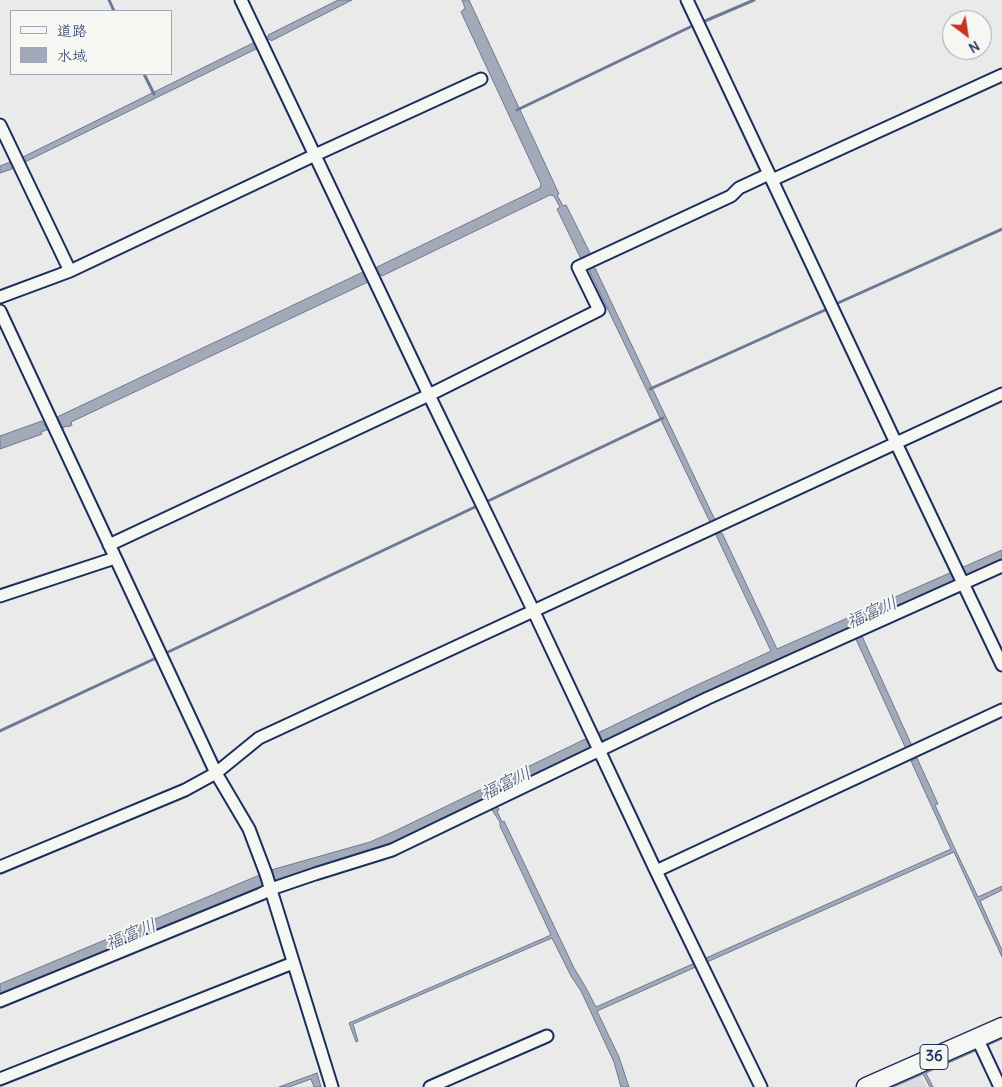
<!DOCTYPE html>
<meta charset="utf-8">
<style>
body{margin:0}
#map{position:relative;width:1002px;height:1087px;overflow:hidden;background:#e9eae9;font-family:Delius,"Klee One",sans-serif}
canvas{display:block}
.legend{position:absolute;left:10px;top:10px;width:162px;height:65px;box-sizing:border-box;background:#f6f6f2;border:1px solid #9ea6b7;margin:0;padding:6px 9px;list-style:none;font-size:15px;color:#1b2f5e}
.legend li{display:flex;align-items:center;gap:10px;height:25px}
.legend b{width:25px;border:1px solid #9ea6b7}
.north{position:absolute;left:942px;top:10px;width:50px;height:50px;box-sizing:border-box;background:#f6f6f2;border:1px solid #9ea6b7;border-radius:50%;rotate:149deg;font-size:14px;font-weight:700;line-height:20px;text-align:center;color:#1b2f5e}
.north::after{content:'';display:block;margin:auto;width:18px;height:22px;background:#c8321e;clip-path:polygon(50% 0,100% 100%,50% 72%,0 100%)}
</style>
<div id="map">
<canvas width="1002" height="1087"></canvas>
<ul class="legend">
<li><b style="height:6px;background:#f6f6f2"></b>道路</li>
<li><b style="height:14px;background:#a2aaba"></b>水域</li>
</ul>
<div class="north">N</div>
</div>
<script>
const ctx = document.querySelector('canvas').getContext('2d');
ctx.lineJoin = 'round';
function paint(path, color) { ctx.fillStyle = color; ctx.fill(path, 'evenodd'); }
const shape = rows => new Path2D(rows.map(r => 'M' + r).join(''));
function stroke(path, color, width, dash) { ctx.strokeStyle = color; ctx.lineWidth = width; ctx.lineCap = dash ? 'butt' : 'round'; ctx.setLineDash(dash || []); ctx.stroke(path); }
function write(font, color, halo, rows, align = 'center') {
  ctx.font = font + ' Delius,"Klee One",sans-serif'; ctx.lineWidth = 4; ctx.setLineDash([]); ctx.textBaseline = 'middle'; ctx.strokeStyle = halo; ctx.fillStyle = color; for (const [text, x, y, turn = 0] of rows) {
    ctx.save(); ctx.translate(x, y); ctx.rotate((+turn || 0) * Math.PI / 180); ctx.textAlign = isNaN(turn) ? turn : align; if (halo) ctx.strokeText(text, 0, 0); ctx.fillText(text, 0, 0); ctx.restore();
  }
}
paint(shape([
 [920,1072,927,1087,889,1087]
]), '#dadcde');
const water = shape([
 [338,0,352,0,271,41,270,39,257,46,258,48,25,162,24,161,12,167,12,169,0,173,0,166,10,162,11,164,23,158,23,157,255,42,256,43,269,36,268,35,338,0],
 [462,0,469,0,559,194,557,195,563,206,566,205,591,255,587,257,593,268,595,268,715,520,714,521,719,533,722,533,777,649,1002,550,1002,561,861,634,912,746,910,747,916,759,917,758,938,804,935,805,954,847,978,897,1002,886,1002,890,980,901,1002,950,1002,957,954,852,597,1011,619,1057,629,1087,621,1087,614,1062,581,991,571,976,552,938,353,1024,358,1041,356,1042,349,1023,551,935,500,826,500,822,490,807,391,845,275,883,271,879,265,885,0,993,0,984,262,874,270,874,271,870,370,842,395,831,697,685,771,651,716,535,717,534,711,522,710,522,589,270,591,269,585,258,581,259,557,209,560,207,554,196,550,195,382,276,380,274,368,280,368,282,71,422,72,425,68,427,67,426,62,428,60,425,41,432,42,434,0,449,0,436,42,421,44,425,57,419,57,417,363,272,364,274,377,269,377,267,540,188,541,184,461,12,465,8,462,0],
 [853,627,855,637,906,749,908,749,914,760,911,761,951,849,596,1007,585,986,574,968,504,821,502,822,497,811,499,810,496,804,853,627],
 [1002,1034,1002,1039,926,1073,933,1087,930,1087,923,1074,893,1087,885,1087,1002,1034],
 [317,1073,321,1087,314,1087,311,1079,289,1087,279,1087,317,1073]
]);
paint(water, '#a2aaba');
stroke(water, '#6c7995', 1);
stroke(shape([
 [109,0,114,11],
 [705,21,754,0],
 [144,74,154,94],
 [517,110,690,27],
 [838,303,1002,229],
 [650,389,825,310],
 [488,501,663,418],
 [166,653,475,507],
 [0,731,154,659]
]), '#6c7995', 3);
const street = shape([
 [241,0,429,395,534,612,656,871,761,1087],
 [687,0,896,443,1002,665],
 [0,125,70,271],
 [772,180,1002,75],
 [0,297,70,271,315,155,481,79],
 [0,311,216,773,249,829,266,874,332,1087],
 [109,545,429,395,599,310,578,267,731,196,739,188,769,174],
 [0,596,115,558],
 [0,867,185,790,216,773,259,738,1002,394],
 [656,871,1002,710],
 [0,1001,261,894,271,889,315,874,392,850,708,698,1002,566],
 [977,1038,1000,1087],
 [0,1079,293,963],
 [430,1087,547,1036]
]);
const primary = shape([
 [866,1087,1002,1027]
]);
stroke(street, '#1b2f5e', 15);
stroke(primary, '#1b2f5e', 21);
stroke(street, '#f6f6f2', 11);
stroke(primary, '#f6f6f2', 18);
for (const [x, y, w] of [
 [934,1057,28]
]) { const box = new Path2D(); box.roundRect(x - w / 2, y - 12.5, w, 25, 4); ctx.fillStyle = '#f6f6f2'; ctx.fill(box); stroke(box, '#1b2f5e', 1); }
write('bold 15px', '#1b2f5e', null, [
 ["36",934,1057]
]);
write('italic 18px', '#44547a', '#f6f6f2', [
 ["福富川",872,613,-24],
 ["福富川",506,784,-26],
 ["福富川",131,935,-23]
]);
</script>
